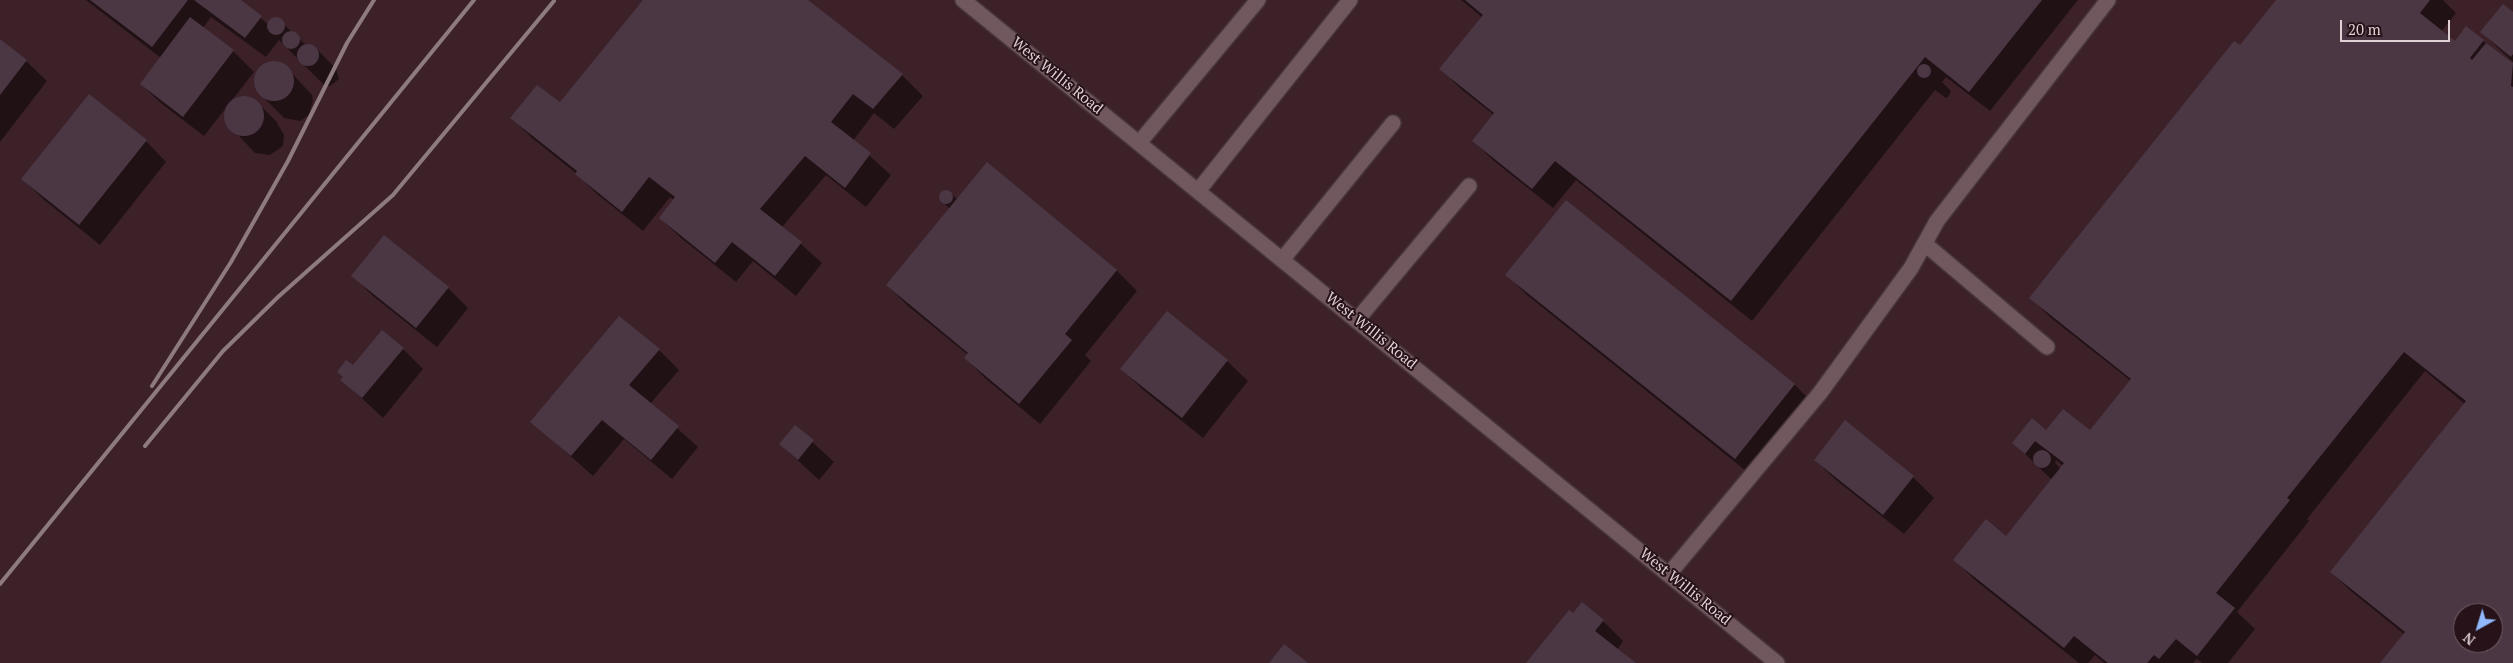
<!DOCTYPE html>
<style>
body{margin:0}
#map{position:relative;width:2513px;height:663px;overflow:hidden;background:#301b21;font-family:"PT Serif",serif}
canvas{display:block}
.north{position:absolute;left:2453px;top:603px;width:50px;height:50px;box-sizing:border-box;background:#261218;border:1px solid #705e63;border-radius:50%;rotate:219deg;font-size:14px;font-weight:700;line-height:20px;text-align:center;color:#dfd0d4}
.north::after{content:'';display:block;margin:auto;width:18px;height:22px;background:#91b8fd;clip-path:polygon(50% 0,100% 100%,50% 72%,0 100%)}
.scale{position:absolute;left:2340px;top:20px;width:110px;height:22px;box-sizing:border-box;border:2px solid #dfd0d4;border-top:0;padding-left:6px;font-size:15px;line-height:18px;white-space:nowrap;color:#dfd0d4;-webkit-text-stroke:4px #261218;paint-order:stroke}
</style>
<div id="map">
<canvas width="2513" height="663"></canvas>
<div class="north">N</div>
<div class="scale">20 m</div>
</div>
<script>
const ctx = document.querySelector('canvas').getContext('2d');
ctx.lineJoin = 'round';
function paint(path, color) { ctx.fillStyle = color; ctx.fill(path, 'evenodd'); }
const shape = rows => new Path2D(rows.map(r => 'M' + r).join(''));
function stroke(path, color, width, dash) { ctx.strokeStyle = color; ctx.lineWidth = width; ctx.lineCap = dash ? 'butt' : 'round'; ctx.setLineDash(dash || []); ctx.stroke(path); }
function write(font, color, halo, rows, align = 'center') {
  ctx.font = font + ' "PT Serif",serif'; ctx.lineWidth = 4; ctx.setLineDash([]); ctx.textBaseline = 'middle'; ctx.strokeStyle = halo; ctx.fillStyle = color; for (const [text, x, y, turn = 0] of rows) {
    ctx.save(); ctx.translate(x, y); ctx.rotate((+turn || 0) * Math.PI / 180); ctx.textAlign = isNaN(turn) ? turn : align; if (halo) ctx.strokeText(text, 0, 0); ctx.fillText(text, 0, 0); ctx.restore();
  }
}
paint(shape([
 [0,0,2513,0,2513,663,0,663],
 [2463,613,2493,613,2493,643,2463,643]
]), '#3d2129');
paint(shape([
 [86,0,239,0,269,25,270,22,278,19,307,46,311,45,316,48,336,69,339,79,330,86,324,85,279,40,266,57,211,17,203,28,233,51,254,72,204,136,162,104,141,84,161,58],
 [645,0,806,0,902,75,923,96,894,129,874,113,853,141,891,175,866,207,826,175,782,227,822,263,796,296,753,261,736,282,681,238,660,218,674,200,670,197,643,231,597,194,577,174,532,138,512,118,560,104],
 [1461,0,2078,0,1990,111,1946,77,1942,82,1951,91,1948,97,1946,98,1935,90,1752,321,1576,180,1553,208,1494,161,1473,141,1494,115,1461,89,1441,69,1482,17],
 [2278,0,2443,0,2456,13,2441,32,2455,43,2483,41,2513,65,2513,663,2382,663,2404,634,2352,592,2331,572,2465,404,2425,371,2307,519,2309,521,2237,612,2255,629,2228,663,2202,663,2197,659,2193,663,2104,663,2095,655,2088,663,2079,663,1975,580,1955,560,2006,537,2052,480,2014,443,2047,432,2090,432,2131,381,2051,318,2031,298],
 [2056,460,2063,466,2061,469,2055,463],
 [2463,613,2493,613,2493,643,2463,643],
 [2513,14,2513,62,2481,32],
 [0,40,26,61,47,81,0,142],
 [268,63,284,65,312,95,313,100,309,115,300,121,284,118,263,97,255,83,260,69],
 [239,98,255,100,276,121,284,135,283,146,270,155,255,153,227,123,227,106],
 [146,141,166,162,100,245,43,199,23,179],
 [987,164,1117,271,1137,291,1085,355,1091,361,1040,424,986,379,965,358,968,355,908,306,887,285,950,209,941,200,942,193,948,191,958,200],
 [1566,202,1795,385,1815,405,1756,479,1527,295,1507,275],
 [353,276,448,288,468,308,437,347,373,296],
 [403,349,423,369,383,418,342,380,353,367],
 [659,350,679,370,650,404,698,447,672,479,624,439,593,476,532,422],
 [1227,361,1248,381,1203,438,1142,389,1122,369],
 [1845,422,1913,477,1934,498,1904,534,1836,480,1815,460],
 [795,426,834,462,819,480,780,444],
 [1573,615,1603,621,1623,641,1617,650,1634,663,1528,663]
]), '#0007');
paint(shape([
 [90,0,188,0,152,47],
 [194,0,241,0,262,16,245,38],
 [643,0,808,0,903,74,873,109,853,94,831,122,871,153,845,188,805,156,760,209,802,242,775,276,732,242,715,263,659,218,675,197,649,177,622,212,575,174,577,171,510,118,537,85,560,102],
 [1465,0,2042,0,1969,92,1925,57,1731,301,1555,161,1532,189,1472,141,1494,113,1439,69,1483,15],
 [2276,0,2430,0,2420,13,2455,41,2466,26,2484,40,2470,58,2472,60,2486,43,2513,63,2511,86,2513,87,2513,663,2380,663,2405,632,2330,572,2466,401,2404,352,2287,498,2290,500,2216,593,2235,608,2197,656,2176,639,2159,659,2154,655,2147,663,2108,663,2074,636,2064,648,1953,560,1986,519,2006,536,2064,463,2035,441,2025,454,2012,443,2032,418,2046,430,2063,409,2090,430,2131,379,2029,298,2234,41,2240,45],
 [2463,613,2493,613,2493,643,2463,643],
 [2503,4,2513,12,2513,54,2511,57,2480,32],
 [190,17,234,50,183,117,140,84],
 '267 26a9 9 0 1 1 18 0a9 9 0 1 1-18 0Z',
 '282 40a9 9 0 1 1 18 0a9 9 0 1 1-18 0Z',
 [0,39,27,60,0,95],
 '297 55a11 11 0 1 1 22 0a11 11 0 1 1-22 0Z',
 '254 81a20 20 0 1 1 40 0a20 20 0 1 1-40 0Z',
 '1917 71a7 7 0 1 1 14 0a7 7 0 1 1-14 0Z',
 [89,94,147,140,79,225,21,179],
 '224 116a20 20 0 1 1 40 0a20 20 0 1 1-40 0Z',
 [987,162,1117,270,1065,334,1072,340,1019,404,964,358,968,353,886,285],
 '939 197a7 7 0 1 1 14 0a7 7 0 1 1-14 0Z',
 [1566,200,1795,384,1735,459,1505,275],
 [384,235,449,287,416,328,351,276],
 [1167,311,1228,360,1182,418,1120,369],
 [619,316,660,349,629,385,679,426,651,460,602,420,571,456,530,422],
 [382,330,404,348,362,398,340,380,343,377,337,372,346,360,353,365],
 [1845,420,1914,476,1883,515,1814,460],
 [795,425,814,440,798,460,779,444],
 '2033 459a9 9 0 1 1 18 0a9 9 0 1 1-18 0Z',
 [1582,602,1604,620,1595,631,1636,663,1526,663,1569,610,1573,613],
 [1284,644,1308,663,1269,663]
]), '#4b3744');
const minor = shape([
 [963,0,1777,663],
 [1139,143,1258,0],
 [1198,191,1350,0],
 [1925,244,2047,347],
 [1282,260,1393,123],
 [1357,320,1469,186],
 [1669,574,1820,393,1911,268,1937,221,2108,0]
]);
stroke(minor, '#47363b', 18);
stroke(minor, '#71585e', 15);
stroke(shape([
 [152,386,231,262,288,161,347,43,374,0],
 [145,446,223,351,278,297,393,195,554,1],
 [0,584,474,0]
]), '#8d7b80', 4);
write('15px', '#dfd0d4', '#261218', [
 ["West Willis Road",1057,76,39],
 ["West Willis Road",1371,331,39],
 ["West Willis Road",1685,587,39]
]);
</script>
